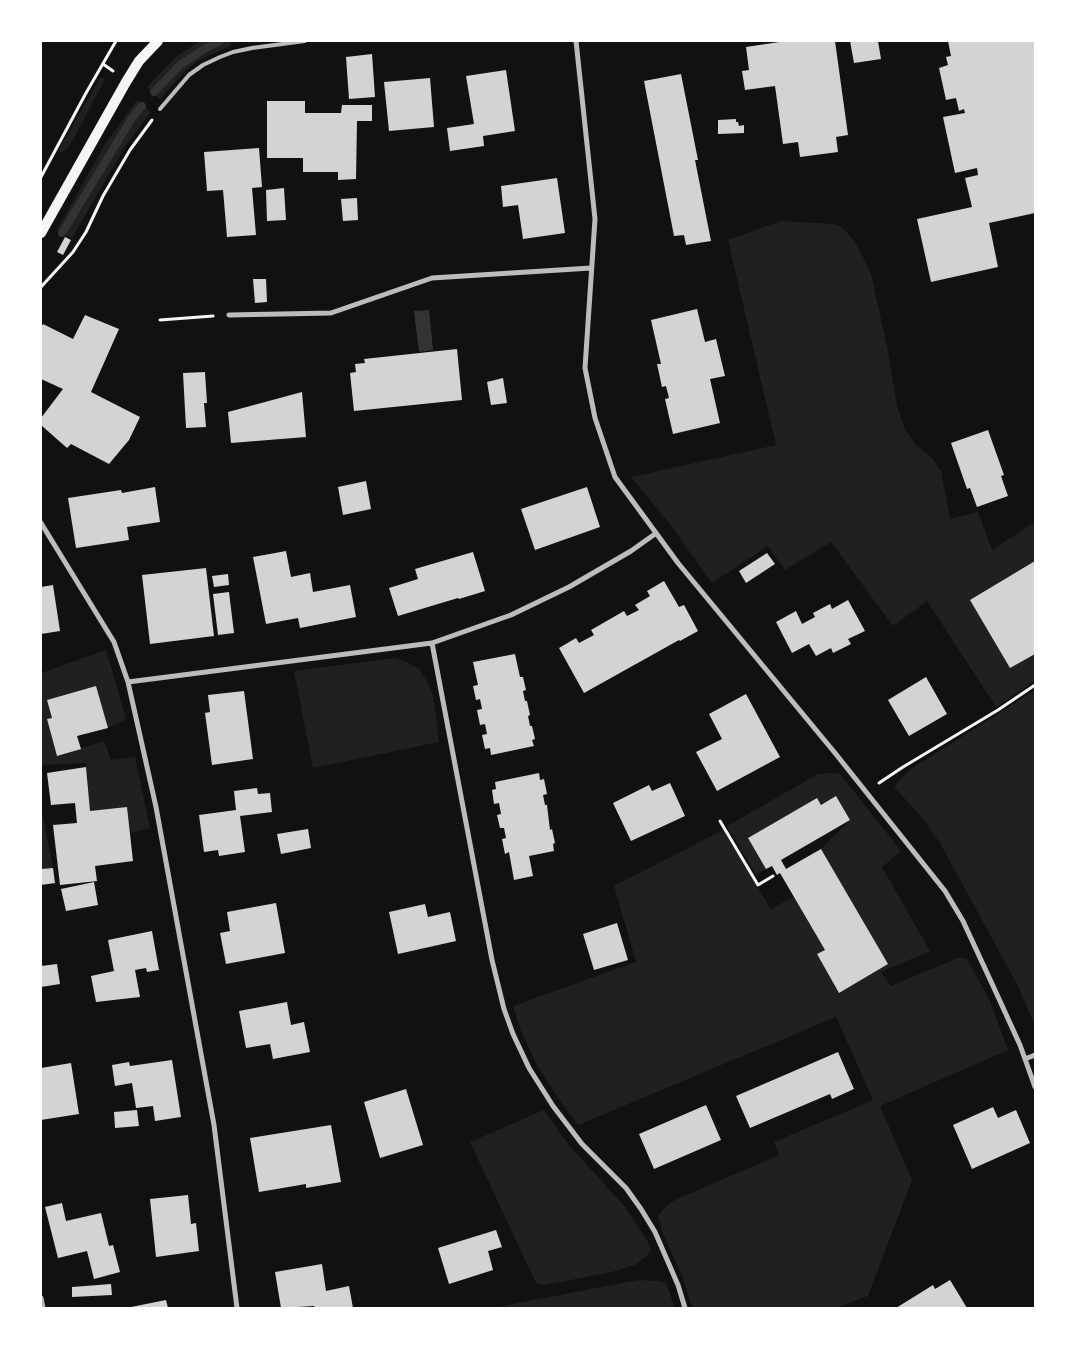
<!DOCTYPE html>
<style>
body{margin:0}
#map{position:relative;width:1076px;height:1349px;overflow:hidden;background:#111;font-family:Raleway,sans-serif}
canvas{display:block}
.frame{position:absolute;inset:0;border:42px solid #fff;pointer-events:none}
</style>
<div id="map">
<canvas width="1076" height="1349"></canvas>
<div class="frame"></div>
</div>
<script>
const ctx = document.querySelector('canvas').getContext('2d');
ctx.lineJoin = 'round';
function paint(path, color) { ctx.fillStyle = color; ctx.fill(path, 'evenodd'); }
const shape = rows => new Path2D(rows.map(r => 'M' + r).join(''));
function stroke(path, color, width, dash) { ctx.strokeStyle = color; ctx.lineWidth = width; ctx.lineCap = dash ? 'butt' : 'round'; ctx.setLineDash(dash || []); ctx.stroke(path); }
paint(shape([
 [200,41,231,41,231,46,199,60,186,70,160,99,147,87,177,56],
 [104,77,103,83,73,140,67,149,62,153,60,152,59,149,98,82,101,78],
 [137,100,151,112,126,145,72,238,57,230,104,146],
 [781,221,834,224,843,228,854,241,862,255,871,274,887,346,897,406,904,427,915,444,931,457,941,471,950,519,978,512,992,550,1035,522,1035,681,996,707,927,601,893,626,831,542,785,570,768,546,712,583,669,523,631,477,776,445,728,240],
 [106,650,126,719,108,728,96,686,47,700,52,718,47,719,57,756,104,741,111,760,135,757,150,828,130,833,127,807,90,811,86,763,41,765,41,673],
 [395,658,407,662,419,669,428,683,434,699,439,742,313,768,294,671],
 [1035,690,1035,1026,1018,986,940,843,919,814,894,787,908,771],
 [829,773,840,774,901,851,882,867,930,951,881,972,891,986,960,957,967,959,990,1001,1008,1050,880,1106,912,1180,868,1296,836,1308,692,1308,683,1278,662,1232,658,1216,663,1209,673,1201,779,1155,774,1142,873,1100,836,1017,578,1125,560,1101,537,1065,521,1031,513,1006,636,962,614,886,723,830,771,909,794,897,825,950,817,954,839,993,888,964,821,849,850,820,837,797,821,805,817,798,748,838,766,869,756,875,727,826,818,774],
 [41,807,53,868,41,869],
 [544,1110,568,1144,625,1207,645,1237,651,1248,648,1255,635,1265,612,1272,545,1285,536,1283,470,1142],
 [638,1280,659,1281,666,1283,675,1308,492,1308]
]), '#202020');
paint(shape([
 [429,310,433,350,419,352,414,311]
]), '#333');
stroke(shape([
 [154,92,180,65,204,49,220,41],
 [62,233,132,118,142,106]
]), '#333', 8);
paint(shape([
 [786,41,835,41,848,135,836,137,838,152,800,157,798,142,783,144,775,86,745,90,742,71,749,70,746,47],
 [850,41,878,41,881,59,854,63],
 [948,41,1035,41,1035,213,989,223,998,267,931,282,917,219,972,207,965,178,978,175,977,168,955,173,943,117,965,113,964,109,959,111,956,98,946,100,939,68,948,65,946,57,951,56],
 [372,54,375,97,349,99,346,57],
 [506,70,515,131,483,136,484,146,450,151,447,128,474,124,466,76],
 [681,74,698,160,695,160,711,241,686,245,684,235,674,236,644,81],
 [430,78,434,127,389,131,384,82],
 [267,101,305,101,305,113,341,113,342,105,372,105,372,121,357,121,356,179,338,180,338,172,303,172,303,158,267,158],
 [736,119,736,122,738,122,739,126,744,125,744,133,718,134,718,120],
 [259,148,262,187,252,188,256,235,227,237,223,190,207,191,204,152],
 [557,178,565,233,523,239,518,205,503,207,501,186],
 [284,188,286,220,267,221,266,190],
 [357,198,358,220,343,221,341,199],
 [65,237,71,240,63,255,57,252],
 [253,279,266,279,267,302,255,303],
 [697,309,705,342,716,339,725,376,710,379,720,423,673,434,665,399,669,398,666,386,662,387,657,364,661,364,651,320],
 [85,315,119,329,91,392,140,417,129,440,109,464,71,444,67,448,41,425,41,418,63,389,41,379,41,328,43,324,73,339],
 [457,349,462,400,354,411,350,373,356,372,355,364,365,363,364,359],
 [205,372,207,403,204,403,206,427,186,428,183,373],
 [503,378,507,403,491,405,487,382],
 [302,392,306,437,231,443,228,412],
 [988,430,1004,475,1001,476,1008,496,977,507,970,488,967,489,951,443],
 [366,481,371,509,343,515,338,487],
 [155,487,160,522,127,527,129,540,76,548,68,498,121,490,122,493],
 [587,487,600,527,535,550,521,509],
 [286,551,291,577,310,573,313,592,350,585,356,617,300,628,298,618,266,624,253,557],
 [473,552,485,591,459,599,458,598,398,616,389,588,418,579,415,569],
 [767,553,775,564,746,583,739,571],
 [1035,561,1035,654,1010,668,970,600],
 [206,568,214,636,150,644,142,575],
 [228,574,229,585,214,587,212,576],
 [664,581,679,607,684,605,698,631,680,641,679,640,584,693,559,648,576,638,579,643,594,635,591,630,624,611,627,616,639,610,635,605,650,596,647,591],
 [53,585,60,631,41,634,41,587],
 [229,592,234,633,218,635,213,594],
 [848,600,865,631,848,639,851,644,833,653,831,648,816,656,809,644,792,653,776,622,796,611,802,624,815,617,813,613,830,604,832,609],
 [515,654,520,677,523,677,526,690,523,691,525,701,527,701,530,715,528,716,530,726,532,726,535,739,532,740,534,746,491,755,490,748,485,749,482,735,487,734,485,724,480,725,477,710,482,709,480,699,476,700,473,686,478,685,473,662],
 [926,677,947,714,909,736,888,700],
 [96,686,108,728,77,736,81,749,57,756,47,719,52,718,47,700],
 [244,691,253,759,212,765,205,713,210,712,208,695],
 [746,694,780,757,717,791,696,752,722,739,709,714],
 [86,767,90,811,127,807,133,861,95,866,97,881,60,885,53,825,77,823,75,803,51,805,47,773],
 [539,773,540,780,544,779,547,794,543,795,545,805,547,805,550,830,552,829,555,843,553,844,554,851,529,856,533,876,514,880,509,852,505,854,502,839,506,838,504,828,500,828,497,815,501,814,499,803,494,804,492,790,496,789,495,782],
 [670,783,685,816,631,841,613,803,649,785,652,791],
 [257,788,258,794,270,793,272,812,240,816,245,852,219,856,218,850,204,852,199,815,236,810,234,791],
 [836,796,850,820,781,860,786,869,821,849,888,964,839,993,817,954,825,950,780,873,777,875,772,866,766,869,748,838,817,798,821,805],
 [308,829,311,848,281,854,277,834],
 [53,868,55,883,41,885,41,869],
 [94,882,98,905,66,911,61,889],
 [276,903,285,953,226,964,220,933,230,931,227,912],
 [425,904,428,917,450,912,456,941,398,954,389,912],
 [617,923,628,960,594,970,583,934],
 [152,931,159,970,147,972,146,968,135,970,140,997,96,1002,91,976,114,971,108,940],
 [57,964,60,984,41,987,41,966],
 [287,1002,291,1025,304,1022,310,1052,273,1059,270,1044,246,1048,239,1011],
 [838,1052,854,1089,832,1099,830,1094,750,1128,736,1096],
 [172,1060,181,1117,155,1121,153,1106,136,1108,132,1083,115,1086,112,1065,129,1062,130,1066],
 [71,1063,79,1114,41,1120,41,1068],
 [406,1089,423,1145,380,1158,364,1102],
 [706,1105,721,1140,654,1169,639,1134],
 [993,1107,998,1118,1016,1110,1030,1143,972,1169,953,1125],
 [137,1110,139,1126,115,1128,114,1112],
 [331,1125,341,1182,306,1188,306,1184,259,1192,250,1138],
 [188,1195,191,1224,196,1223,199,1251,156,1257,150,1199],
 [62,1203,66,1221,101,1213,109,1246,113,1245,120,1272,94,1279,87,1251,58,1258,45,1207],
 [496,1230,502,1247,488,1251,493,1270,449,1284,438,1248],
 [322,1264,326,1291,349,1286,353,1308,315,1308,314,1306,281,1308,275,1272],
 [950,1280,967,1308,896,1308,933,1285,935,1289],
 [111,1284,112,1295,72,1297,72,1287],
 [166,1300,168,1308,131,1308,131,1307]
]), '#d3d3d3');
stroke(shape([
 [103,64,113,71],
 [41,177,86,93,116,41],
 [41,287,73,252,86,232,103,196,130,150,152,120],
 [160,320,213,316],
 [879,783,903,767,998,710,1035,685],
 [720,821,758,885,773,876]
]), '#f5f5f5', 3);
stroke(shape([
 [160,109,189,75,203,65,220,57,233,52,252,48,305,41]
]), '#bcbcbc', 4);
stroke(shape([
 [576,41,595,219,585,368,595,418,615,477,678,563,835,753,945,891,963,921,994,988,1020,1045,1035,1087],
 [229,315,331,313,432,278,591,268],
 [41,523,114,642,128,682,156,807,214,1125,237,1308],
 [432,643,492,960,504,1009,513,1034,529,1068,553,1106,582,1144,626,1188,641,1209,655,1232,678,1285,685,1308],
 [128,682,432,643,511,615,569,587,631,551,655,534],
 [1025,1059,1035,1055],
 [41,1298,43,1308]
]), '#bcbcbc', 5);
stroke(shape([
 [41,233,126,82,139,61,158,41]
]), '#f5f5f5', 10);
</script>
